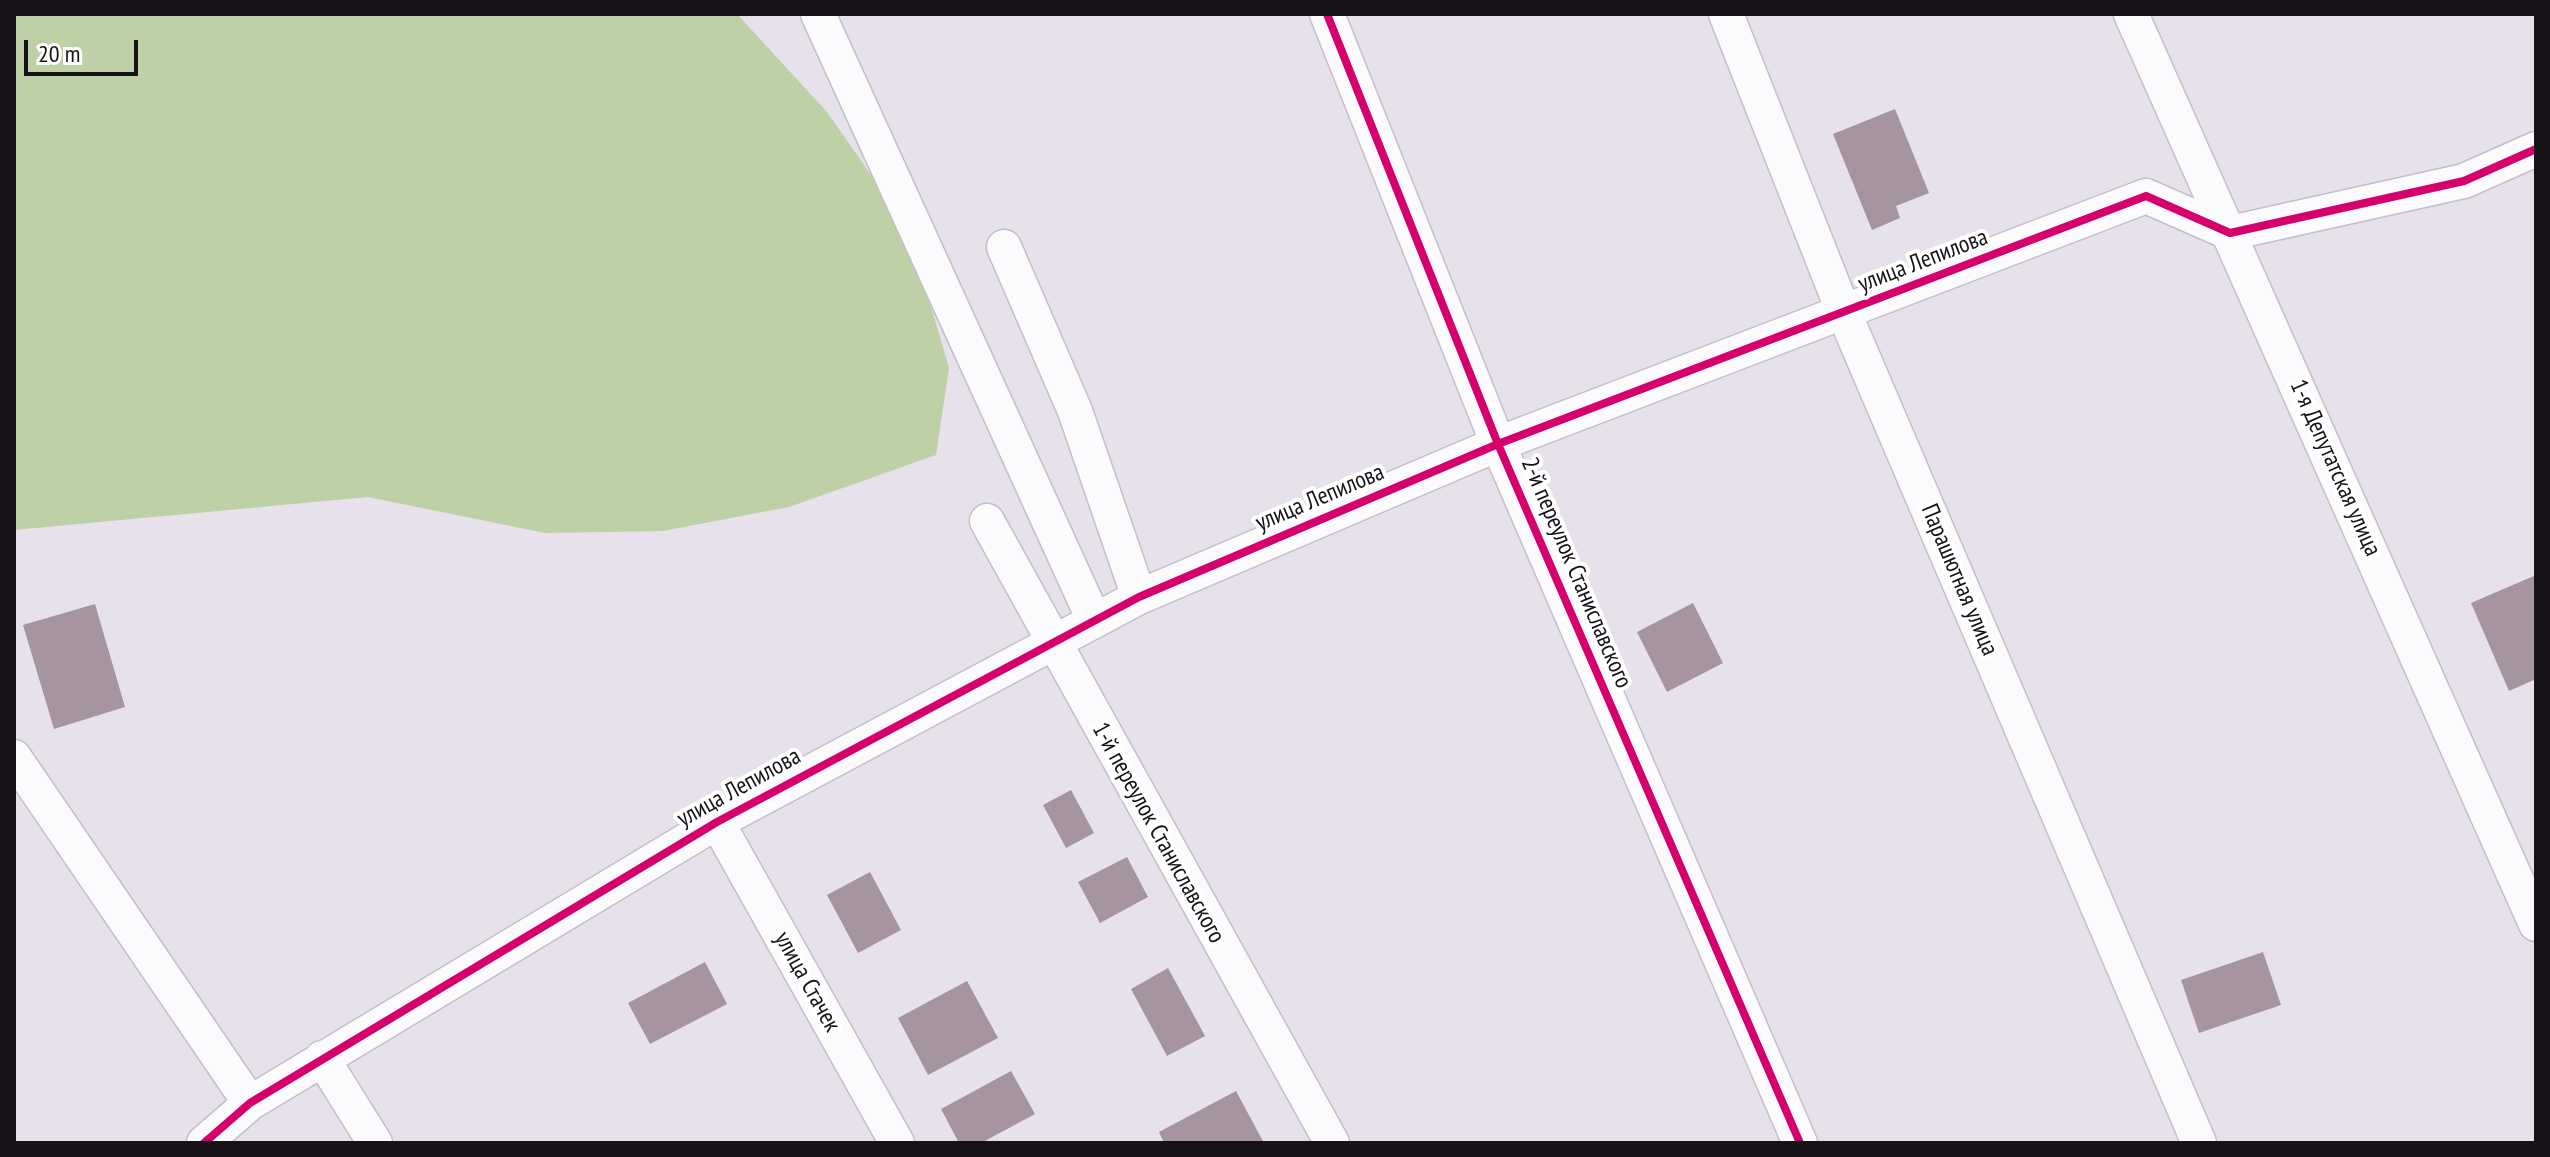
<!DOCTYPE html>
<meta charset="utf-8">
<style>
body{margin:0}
#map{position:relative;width:2550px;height:1157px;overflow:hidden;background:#e6e1eb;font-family:"PT Sans Narrow",sans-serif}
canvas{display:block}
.frame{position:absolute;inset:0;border:16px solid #161218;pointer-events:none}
.scale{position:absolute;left:24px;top:40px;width:114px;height:36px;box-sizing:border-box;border:4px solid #161218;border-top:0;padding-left:10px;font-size:24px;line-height:28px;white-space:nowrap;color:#161218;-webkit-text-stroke:6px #fff;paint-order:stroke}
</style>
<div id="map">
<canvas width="2550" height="1157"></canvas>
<div class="frame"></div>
<div class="scale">20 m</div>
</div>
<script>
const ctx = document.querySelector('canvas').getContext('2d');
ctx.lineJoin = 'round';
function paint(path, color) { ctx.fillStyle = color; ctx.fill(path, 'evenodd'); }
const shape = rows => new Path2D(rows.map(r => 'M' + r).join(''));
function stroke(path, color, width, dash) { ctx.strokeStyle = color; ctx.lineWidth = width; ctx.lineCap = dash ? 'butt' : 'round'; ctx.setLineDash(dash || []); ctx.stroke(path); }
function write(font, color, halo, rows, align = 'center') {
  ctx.font = font + ' "PT Sans Narrow",sans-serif'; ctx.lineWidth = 8; ctx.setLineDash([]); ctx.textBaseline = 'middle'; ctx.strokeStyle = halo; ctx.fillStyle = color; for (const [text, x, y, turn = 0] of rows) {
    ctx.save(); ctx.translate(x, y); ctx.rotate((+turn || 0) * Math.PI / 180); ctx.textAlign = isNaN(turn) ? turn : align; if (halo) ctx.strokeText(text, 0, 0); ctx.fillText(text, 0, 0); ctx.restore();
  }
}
paint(shape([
 [14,14,737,14,827,112,908,228,949,368,936,455,789,507,663,531,545,533,368,497,14,530]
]), '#bed0a5');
paint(shape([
 [1895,109,1929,193,1896,206,1900,218,1872,230,1833,134],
 [2536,575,2536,679,2509,691,2471,603],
 [1693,603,1723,663,1667,692,1637,632],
 [95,604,125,707,54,729,23,625],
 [1071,790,1094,833,1066,848,1043,805],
 [1127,857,1148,897,1100,923,1078,882],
 [870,872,901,930,858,953,827,895],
 [2263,952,2281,1005,2199,1033,2181,980],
 [705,962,727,1004,650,1044,628,1003],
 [1168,968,1205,1036,1167,1056,1131,989],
 [967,981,998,1038,928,1075,898,1018],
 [1011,1071,1035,1114,981,1143,959,1143,941,1109],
 [1236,1091,1264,1143,1164,1143,1159,1132]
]), '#a694a1');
const minor = shape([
 [818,14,1094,620],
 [1327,14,1498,444,1800,1143],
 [1726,14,1844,313,2199,1143],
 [2131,14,2536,924],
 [1004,247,1075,411,1139,597],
 [987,521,1332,1143],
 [14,757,250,1103],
 [717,822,897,1143],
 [322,1058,375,1143],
 [204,1143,250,1103,717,822,1139,597,1498,444,2146,196,2230,233,2464,181,2536,149]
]);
stroke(minor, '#c2bfc6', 37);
stroke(minor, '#fbfafc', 34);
stroke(shape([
 [1327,14,1498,444,1800,1143],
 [204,1143,250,1103,717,822,1139,597,1498,444,2146,196,2230,233,2464,181,2536,149]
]), '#d6006c', 8);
write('24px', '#161218', '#fff', [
 ["улица Лепилова",1923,261,-21],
 ["1-я Депутатская улица",2335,468,66],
 ["улица Лепилова",1320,498,-23],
 ["2-й переулок Станиславского",1576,573,67],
 ["Парашютная улица",1959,580,67],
 ["улица Лепилова",739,788,-29],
 ["1-й переулок Станиславского",1158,833,61],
 ["улица Стачек",807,982,61]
]);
</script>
